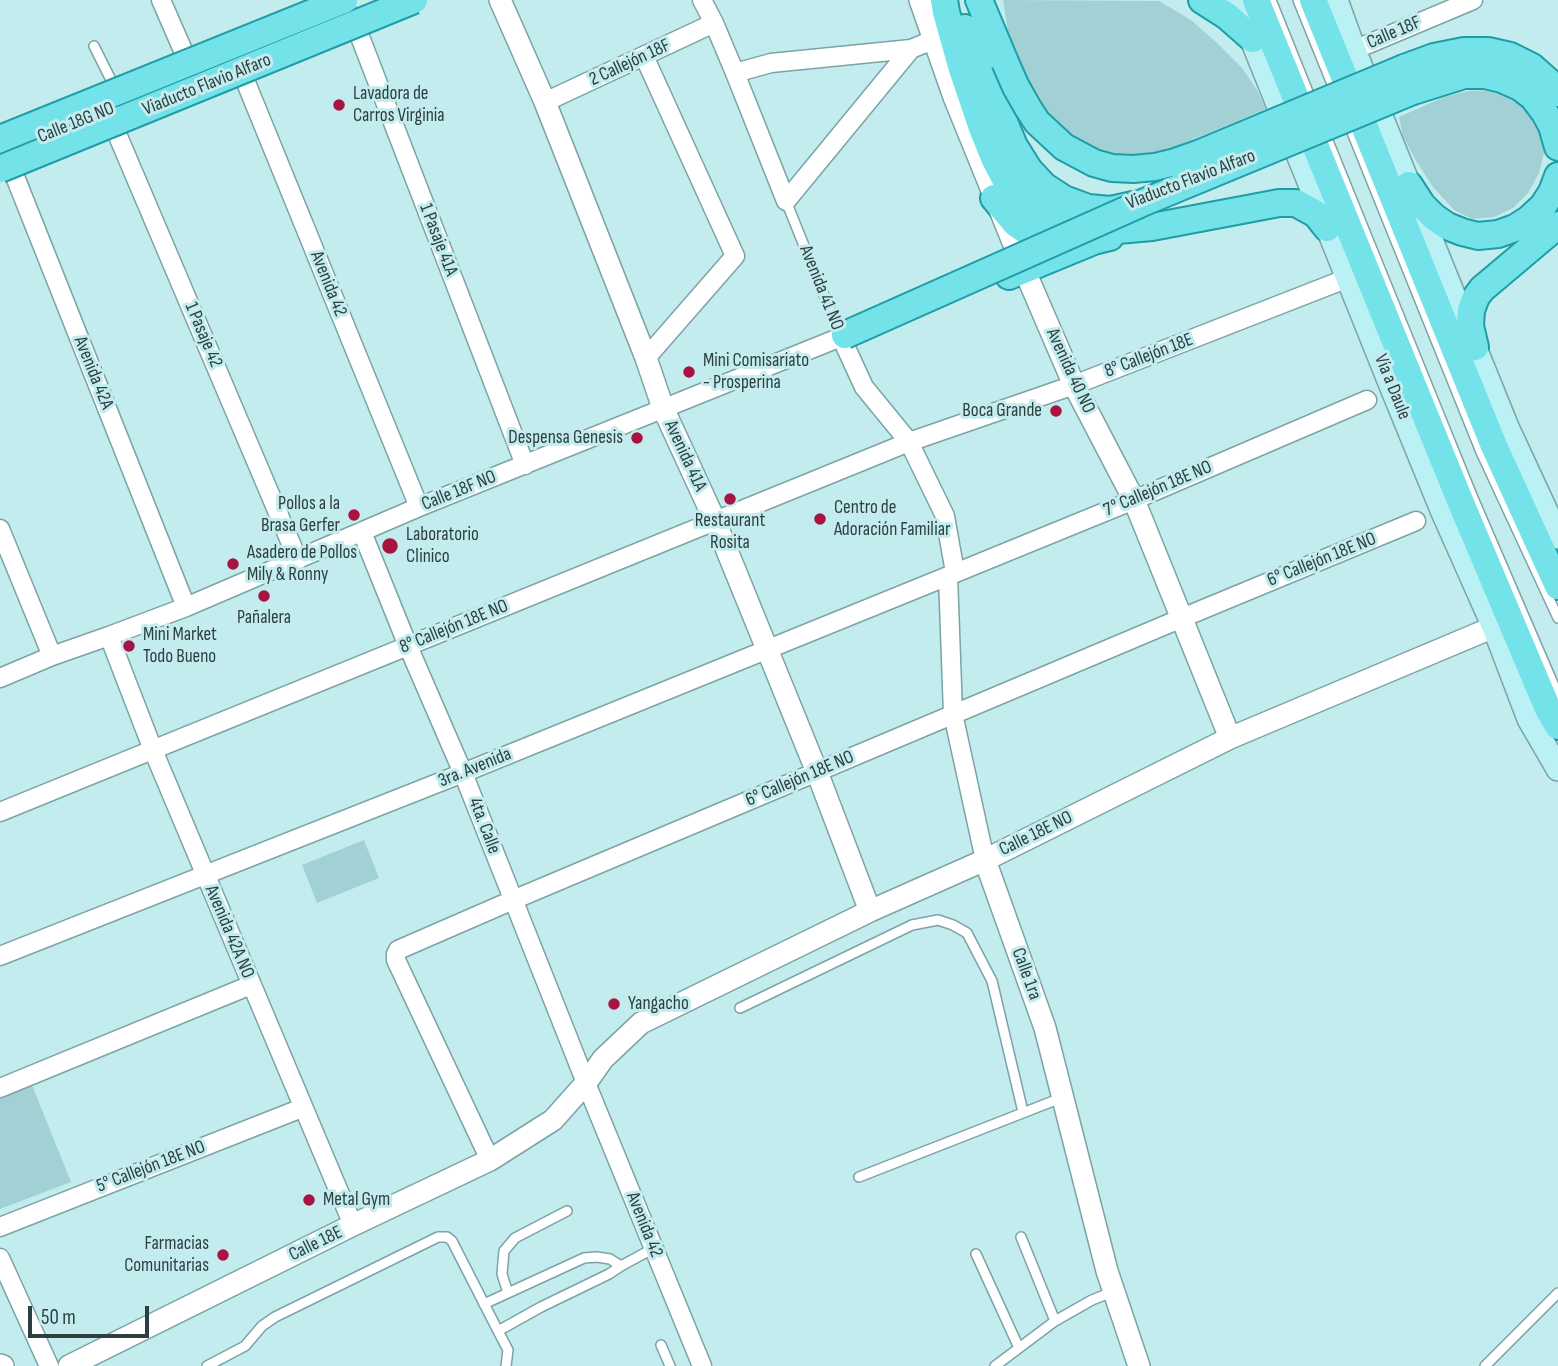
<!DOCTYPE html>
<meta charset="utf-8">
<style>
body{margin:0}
#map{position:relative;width:1558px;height:1366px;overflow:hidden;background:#c3ecef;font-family:"Sofia Sans Condensed",sans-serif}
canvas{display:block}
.scale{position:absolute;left:28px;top:1306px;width:121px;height:32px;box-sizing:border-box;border:4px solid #2e3f40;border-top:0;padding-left:9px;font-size:21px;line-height:24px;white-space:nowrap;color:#2e3f40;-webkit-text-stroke:5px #c3ecef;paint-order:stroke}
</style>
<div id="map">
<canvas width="1558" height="1366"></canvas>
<div class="scale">50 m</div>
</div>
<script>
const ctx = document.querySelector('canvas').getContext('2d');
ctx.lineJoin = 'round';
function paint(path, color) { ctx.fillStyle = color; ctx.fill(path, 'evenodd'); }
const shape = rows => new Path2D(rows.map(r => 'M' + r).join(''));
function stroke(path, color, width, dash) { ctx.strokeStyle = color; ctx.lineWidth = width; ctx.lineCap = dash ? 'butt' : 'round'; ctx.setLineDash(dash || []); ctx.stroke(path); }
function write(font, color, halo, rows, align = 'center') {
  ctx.font = font + ' "Sofia Sans Condensed",sans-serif'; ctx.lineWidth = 6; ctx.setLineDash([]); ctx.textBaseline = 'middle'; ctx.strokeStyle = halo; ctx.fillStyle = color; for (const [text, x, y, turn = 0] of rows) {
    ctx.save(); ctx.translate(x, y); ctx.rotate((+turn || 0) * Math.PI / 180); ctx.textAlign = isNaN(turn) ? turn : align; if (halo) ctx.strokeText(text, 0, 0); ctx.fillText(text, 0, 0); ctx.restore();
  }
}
paint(shape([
 [1003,0,1159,1,1191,20,1217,43,1242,68,1257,90,1266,109,1184,143,1150,154,1125,156,1095,151,1069,137,1050,121,1019,72,1009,38],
 [1494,90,1515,100,1531,114,1541,136,1544,153,1539,173,1528,193,1513,208,1494,217,1472,219,1454,210,1433,187,1415,159,1403,136,1399,117,1444,97,1469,91],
 [364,840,379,878,317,903,302,865],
 [30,1080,71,1182,0,1209,0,1092]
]), '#a1d1d5');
const service = shape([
 [1271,0,1312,102],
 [1298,0,1336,94],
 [94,46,116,90],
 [1347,120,1481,452,1558,618],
 [1324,131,1473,498,1558,695],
 [786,201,840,335],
 [740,1008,912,925,938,920,953,925,967,933,992,981,1023,1112],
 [859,1177,1061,1098],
 [1021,1237,1055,1321],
 [976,1254,1019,1348],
 [508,1293,502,1274,504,1251,515,1238,567,1211],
 [484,1304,584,1258,597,1257,610,1259,621,1266],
 [661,1345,670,1366],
 [207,1366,245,1346,262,1326,275,1317,438,1237,447,1237,452,1241,498,1331],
 [506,1366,508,1350,498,1331,541,1307,609,1274,621,1266,654,1248],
 [995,1366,1055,1321,1092,1300,1112,1292],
 [1485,1366,1558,1293]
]);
const minor = shape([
 [161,0,192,71],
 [702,0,714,23,735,73,786,201,911,49,933,40],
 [352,16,525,465],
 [1354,50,1473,0],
 [644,56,735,256,646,358],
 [238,63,419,507],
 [735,73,771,63,911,49],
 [545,102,714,23],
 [109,115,298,560],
 [6,154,186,607],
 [0,529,52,656],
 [362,532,408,646,463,773,586,1083,702,1366],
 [948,576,953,714,985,860],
 [109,636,153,750,353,1225],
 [0,678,52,656,109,636,186,607,419,507,841,337,864,387,909,442,945,516,954,567],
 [0,812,909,442,1074,385,1348,278],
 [0,956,463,773,948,576,1134,500,1367,400],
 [0,1088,251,985],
 [490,1160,396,960,396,954,398,950,513,900,1182,618,1416,521],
 [0,1227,302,1108],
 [0,1258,49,1366]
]);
const tertiary = shape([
 [500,0,545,102,646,358,663,408,715,521,817,772,870,911],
 [920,0,954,97,1024,269,1074,385,1134,500,1230,738],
 [0,154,148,95],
 [985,860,1045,1028,1107,1271,1139,1366],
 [0,1365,3,1366],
 [69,1366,353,1225,490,1160,553,1120,586,1083,603,1059,641,1023,870,911,985,860,1230,738,1508,621]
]);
const secondary = shape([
 [1236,0,1392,388,1442,510,1494,627,1529,719,1558,769],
 [1336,0,1354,50,1507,427,1558,537]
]);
const primary = shape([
 [944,0,946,12,961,66,982,128,994,158,1005,179,1017,194,1031,209,1046,218,1061,226,1085,231,1106,231,1152,227,1279,203,1296,203,1316,214,1327,228],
 [979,0,1005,62],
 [1202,0,1227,16,1253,39],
 [1256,0,1461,503,1548,709,1558,726],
 [1313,0,1494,446,1558,586],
 [965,28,1014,146,1029,170,1044,186,1064,199,1088,208,1111,210,1133,205],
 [1404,68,1434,57,1464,51,1488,51,1510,56,1532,67,1549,82,1558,93],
 [1413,91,1464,75,1485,75,1502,79,1520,87,1533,97,1545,113,1552,126,1558,147],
 [1409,185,1422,205,1434,217,1447,226,1462,232,1478,236,1498,234,1515,228,1529,219,1543,206,1552,192,1558,176],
 [994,198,1015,223,1041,241,1055,245,1065,244],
 [1009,276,1094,241,1110,237],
 [1475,347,1470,326,1471,310,1476,297,1482,289,1558,225]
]);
stroke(service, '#7ca3a6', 12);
stroke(minor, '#7ca3a6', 21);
stroke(tertiary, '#7ca3a6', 24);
stroke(secondary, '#7ca3a6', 26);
stroke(primary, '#1f9da5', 30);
stroke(service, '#fff', 9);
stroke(minor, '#fff', 18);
stroke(tertiary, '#fff', 21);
stroke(secondary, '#b9f1f4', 23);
stroke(primary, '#74e2e9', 26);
const primaryBridge = shape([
 [1005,62,1016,87,1028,108,1037,122,1064,147,1094,163,1112,168,1133,169,1155,167,1175,162,1198,154,1404,68],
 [0,139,344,0],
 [0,169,414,0],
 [845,335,1142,203,1413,91]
]);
stroke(primaryBridge, '#1f9da5', 30, []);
stroke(primaryBridge, '#74e2e9', 26);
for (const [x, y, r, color] of [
 [339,105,7,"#a91342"],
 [689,372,7,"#a91342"],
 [1056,411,7,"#a91342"],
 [637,438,7,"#a91342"],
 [730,499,7,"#a91342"],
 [354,515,7,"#a91342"],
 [820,519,7,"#a91342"],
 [390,546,9,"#a91342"],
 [233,564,7,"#a91342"],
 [264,596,7,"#a91342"],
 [129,646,7,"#a91342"],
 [614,1004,7,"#a91342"],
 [309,1200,7,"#a91342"],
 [223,1255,7,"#a91342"]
]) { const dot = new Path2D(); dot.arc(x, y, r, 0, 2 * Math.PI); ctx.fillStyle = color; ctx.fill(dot); stroke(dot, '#c3ecef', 2.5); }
write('19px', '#2e3f40', '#c3ecef', [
 ["Calle 18F",1394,33,-23],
 ["2 Callejón 18F",630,63,-25],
 ["Viaducto Flavio Alfaro",207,85,-22],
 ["Calle 18G NO",76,123,-22],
 ["Viaducto Flavio Alfaro",1191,180,-21],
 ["1 Pasaje 41A",438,240,69],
 ["Avenida 42",328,284,68],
 ["Avenida 41 NO",821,288,68],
 ["1 Pasaje 42",203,335,67],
 ["8° Callejón 18E",1149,356,-21],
 ["Avenida 40 NO",1070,371,65],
 ["Avenida 42A",93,373,68],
 ["Vía a Daule",1392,387,68],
 ["Avenida 41A",685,456,65],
 ["7° Callejón 18E NO",1158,489,-23],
 ["Calle 18F NO",459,491,-22],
 ["6° Callejón 18E NO",1322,560,-22],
 ["8° Callejón 18E NO",454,627,-22],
 ["3ra. Avenida",475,768,-22],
 ["6° Callejón 18E NO",800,779,-23],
 ["4ta. Calle",484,826,69],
 ["Calle 18E NO",1036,834,-26],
 ["Avenida 42A NO",229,932,67],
 ["Calle 1ra",1026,974,70],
 ["5° Callejón 18E NO",151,1167,-21],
 ["Avenida 42",644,1225,68],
 ["Calle 18E",316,1244,-26]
]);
write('19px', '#2e3f40', '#c3ecef', [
 ["Lavadora de",353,94],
 ["Carros Virginia",353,116],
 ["Mini Comisariato",703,361],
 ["- Prosperina",703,383],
 ["Boca Grande",1042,411,"right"],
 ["Despensa Genesis",623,438,"right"],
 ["Pollos a la",340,504,"right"],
 ["Brasa Gerfer",340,526,"right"],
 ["Centro de",834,508],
 ["Adoración Familiar",834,530],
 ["Restaurant",730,521,"center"],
 ["Rosita",730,543,"center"],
 ["Laboratorio",406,535],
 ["Clinico",406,557],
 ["Asadero de Pollos",247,553],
 ["Mily & Ronny",247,575],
 ["Pañalera",264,618,"center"],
 ["Mini Market",143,635],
 ["Todo Bueno",143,657],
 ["Yangacho",628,1004],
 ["Metal Gym",323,1200],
 ["Farmacias",209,1244,"right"],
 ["Comunitarias",209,1266,"right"]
], 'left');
</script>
